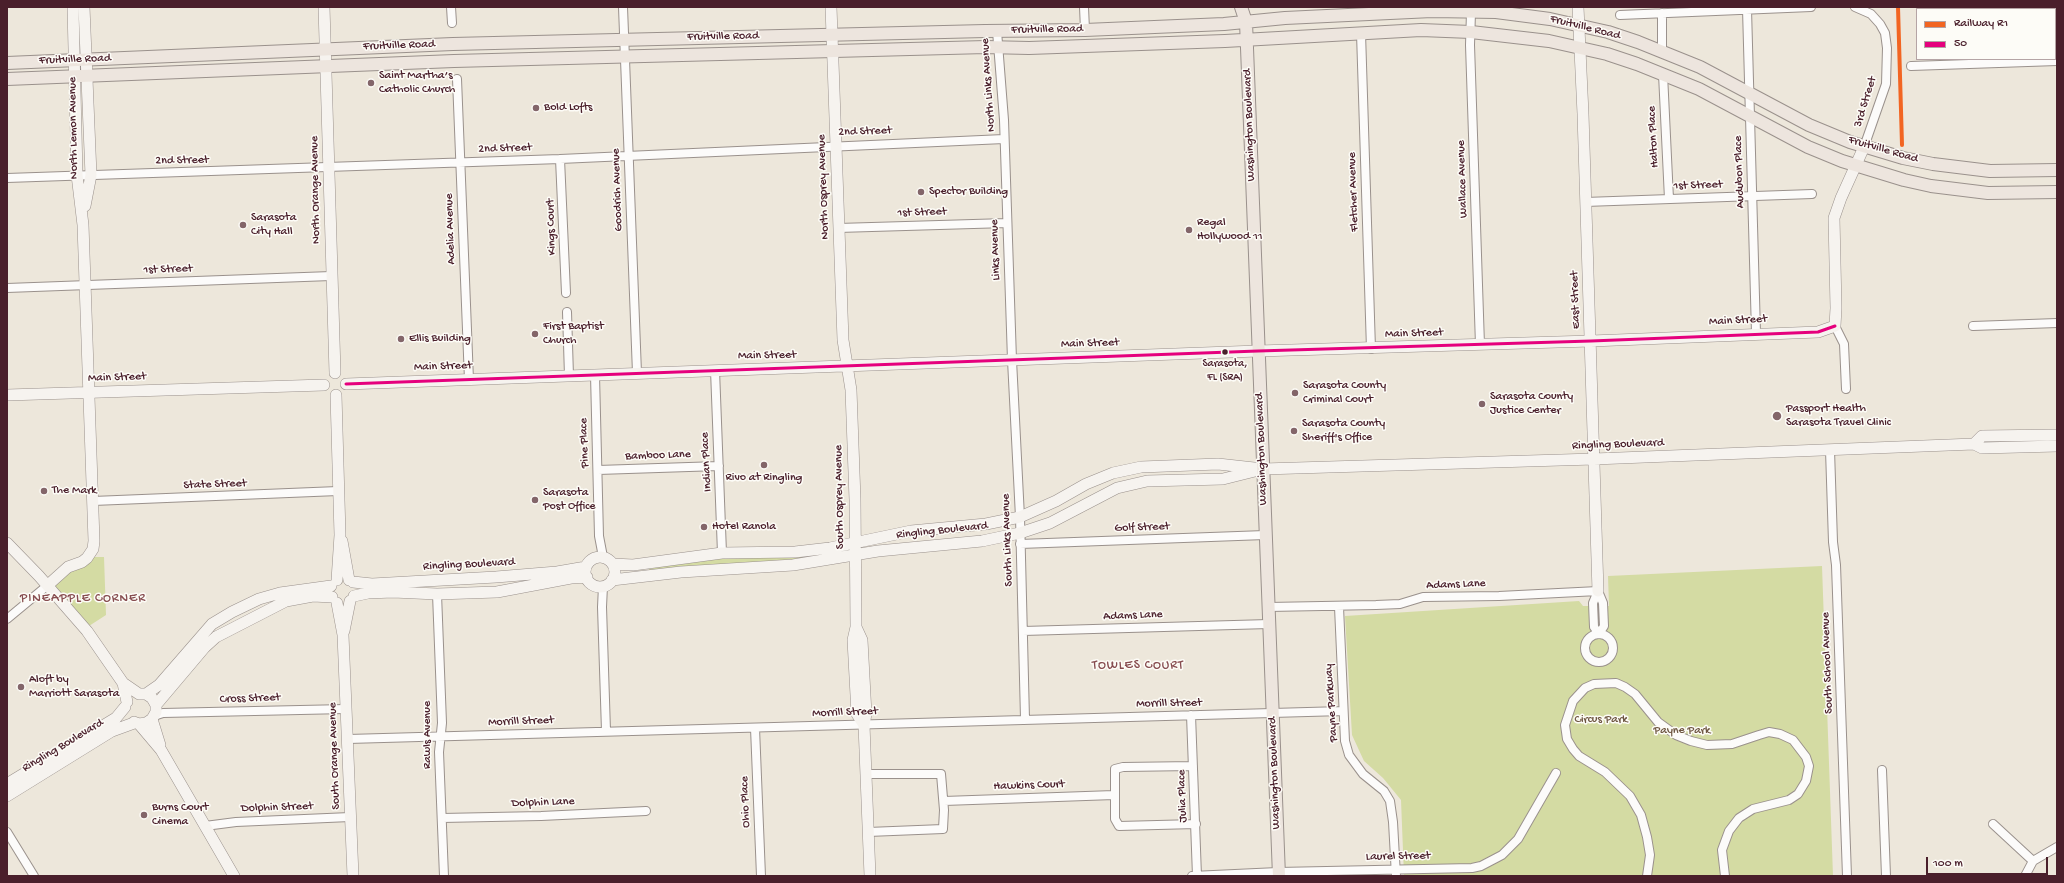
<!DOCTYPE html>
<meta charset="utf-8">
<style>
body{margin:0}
#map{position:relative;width:2064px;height:883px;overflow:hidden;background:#ede7db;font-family:"Gochi Hand",sans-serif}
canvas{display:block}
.frame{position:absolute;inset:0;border:8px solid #4a1f2b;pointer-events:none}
.legend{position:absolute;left:1916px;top:8px;width:140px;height:52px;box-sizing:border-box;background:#fdfcf7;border:1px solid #b5a4a5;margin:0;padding:5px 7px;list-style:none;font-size:12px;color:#4a1f2b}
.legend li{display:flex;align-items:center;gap:8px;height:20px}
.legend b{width:20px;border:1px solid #b5a4a5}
.scale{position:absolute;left:1926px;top:857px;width:122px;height:18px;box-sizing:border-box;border:2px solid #4a1f2b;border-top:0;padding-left:5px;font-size:12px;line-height:14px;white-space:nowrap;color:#4a1f2b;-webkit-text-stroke:3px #fdfcf7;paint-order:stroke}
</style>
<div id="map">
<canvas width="2064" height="883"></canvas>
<div class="frame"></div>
<ul class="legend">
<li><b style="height:5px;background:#f26522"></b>Railway R1</li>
<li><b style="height:5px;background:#e5007d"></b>50</li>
</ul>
<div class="scale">100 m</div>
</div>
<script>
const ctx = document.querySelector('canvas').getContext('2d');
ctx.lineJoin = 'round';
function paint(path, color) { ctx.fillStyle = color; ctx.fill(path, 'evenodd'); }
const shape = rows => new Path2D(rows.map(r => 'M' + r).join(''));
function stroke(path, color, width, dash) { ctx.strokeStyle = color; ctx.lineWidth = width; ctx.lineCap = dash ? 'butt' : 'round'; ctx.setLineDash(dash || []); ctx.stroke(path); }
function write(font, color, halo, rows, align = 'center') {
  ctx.font = font + ' "Gochi Hand",sans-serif'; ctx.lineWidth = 3; ctx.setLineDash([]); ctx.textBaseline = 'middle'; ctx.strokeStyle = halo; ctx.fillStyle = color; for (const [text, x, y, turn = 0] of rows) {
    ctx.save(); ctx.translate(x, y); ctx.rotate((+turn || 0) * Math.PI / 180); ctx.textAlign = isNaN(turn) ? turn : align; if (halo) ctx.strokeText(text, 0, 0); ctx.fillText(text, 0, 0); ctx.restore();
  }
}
paint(shape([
 [812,555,812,557,770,565,650,574,649,569,694,560],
 [93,557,104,557,106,615,89,626,55,586,67,574],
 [1822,566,1833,876,1404,876,1401,800,1383,778,1364,761,1352,735,1345,616,1579,601,1583,606,1609,606,1608,576]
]), '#d4dba3');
const street = shape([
 [451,7,452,23],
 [623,7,637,373],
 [1084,7,1085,30],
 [1855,7,1871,14,1880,24,1885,33,1887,48,1886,84,1864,147],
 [1747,9,1756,333],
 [1471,12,1470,45,1480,345],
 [1620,15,1811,7],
 [997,31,1004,120,1012,360,1020,517,1025,719],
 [1361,33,1371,349],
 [1662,51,1662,13],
 [1911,66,2057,61],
 [1663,74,1669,199],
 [457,79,469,380],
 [560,159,566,293],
 [7,178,560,159,1004,139],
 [1585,202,1812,194],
 [838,228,1007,223],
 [7,288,331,276],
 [567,312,569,376],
 [1835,326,1844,344,1846,389],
 [1973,326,2057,323],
 [715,370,722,553],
 [595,375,599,536,603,557],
 [1830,450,1833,542,1836,565,1847,876],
 [598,470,719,466],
 [93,501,338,491],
 [1020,544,1265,535],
 [603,586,602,607,606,731],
 [1598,591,1603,603,1604,626,1599,634,1594,627,1593,603,1598,591],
 [437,594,442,723,439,752,444,876],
 [1268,607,1376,605,1400,604,1423,597,1499,596,1598,591],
 [1339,607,1345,741,1349,755,1363,774,1384,791,1390,801,1393,822,1396,876],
 [7,619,48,585],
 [1023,631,1269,624],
 '1585 648a14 14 0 1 1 28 0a14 14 0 1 1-28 0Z',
 [1191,715,1197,876],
 [154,716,163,713,346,709],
 [755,728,761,876],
 [348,739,1343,711],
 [1193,766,1123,767,1115,769,1115,819,1119,826,1196,824],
 [1882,770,1886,876],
 [866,774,941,774,944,810,943,829,868,832],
 [944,801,1114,795],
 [442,818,541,816,646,811],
 [1993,824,2033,861],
 [205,826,236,822,350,817],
 [7,832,34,876],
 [1192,876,1278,872,1472,868,1481,866,1502,855,1518,839,1556,773],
 [1647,876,1650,855,1647,837,1641,815,1630,796,1605,772,1579,756,1573,749,1567,739,1565,725,1573,701,1585,688,1594,684,1616,683,1625,687,1635,694,1658,722,1676,735,1691,741,1707,745,1732,744,1759,735,1769,732,1780,734,1793,740,1806,757,1809,766,1806,781,1798,794,1789,800,1753,809,1739,818,1729,831,1722,850,1725,876],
 [2025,876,2033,861,2057,847]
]);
const secondary = shape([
 [84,7,91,175,85,206],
 [324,7,335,373],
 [831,7,843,340,851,390,855,500,856,627,853,640,857,714,864,725],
 [1578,7,1583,114,1598,591],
 [346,384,1258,351,1591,341,1818,332,1835,326,1836,308,1834,218,1841,198,1864,147],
 [7,395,324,385],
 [336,395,340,535,337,580],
 [1974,444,1982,436,2057,435],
 [342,541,349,580],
 [7,543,39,576,87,631,123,683,127,702],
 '585 572a15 15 0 1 1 30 0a15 15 0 1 1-30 0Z',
 [613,564,633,565,722,553,795,552,830,548,911,531,986,524,1020,517,1056,501,1086,484,1113,473,1141,467,1218,464,1263,469,1594,459,1974,444,1982,448,2057,446],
 [612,580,681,572,793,565,878,551,982,541,1020,533,1050,523,1117,488,1147,481,1223,479,1255,471],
 [353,582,372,584,496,577,557,572,586,567],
 [48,585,68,567,82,562,87,558,93,549,94,541,83,225,77,175,73,7],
 [354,596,368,593,393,592,437,594,497,592,571,578,587,577],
 [337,603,343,635,353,876],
 [856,627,862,640,866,714,864,725,870,876],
 [344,631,350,601],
 [123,683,139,694,146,694,152,698,156,705,156,712,152,719,146,723,139,724,134,722],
 [146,694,159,685,212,624,232,612,259,599,280,593,331,586],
 [156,705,205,647,216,637,286,601,313,596,332,597],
 [152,719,160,745],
 [139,724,161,750,234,876],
 [7,784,116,718,125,707],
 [7,796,112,731,134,723]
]);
const primary = shape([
 [1241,7,1246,22,1279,876],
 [7,63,453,44,985,31,1085,30,1224,24,1285,18,1432,11,1496,12,1550,19,1608,32,1638,42,1700,67,1809,125,1850,142,1903,158,1933,164,1990,171,2057,170],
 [7,79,454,61,986,47,1029,48,1225,41,1421,30,1471,32,1549,41,1607,54,1637,64,1699,89,1808,147,1842,161,1904,180,1931,186,1988,193,2057,192]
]);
stroke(street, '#9a918c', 10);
stroke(secondary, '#9a918c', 12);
stroke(primary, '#9a918c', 14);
stroke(street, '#fcfbfa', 8);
stroke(secondary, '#f6f3ef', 11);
stroke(primary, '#ede5de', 12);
stroke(shape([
 [346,384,1258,351,1591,341,1818,332,1835,326]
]), '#e5007d', 3);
stroke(shape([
 [1898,7,1902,145]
]), '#f26522', 4);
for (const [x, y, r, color] of [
 [371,83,4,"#836569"],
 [536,108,4,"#836569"],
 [921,192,4,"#836569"],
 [243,225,4,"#836569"],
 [1189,230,4,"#836569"],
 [535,334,4,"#836569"],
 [401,339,4,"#836569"],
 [1225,352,3.5,"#4a1f2b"],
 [1295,393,4,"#836569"],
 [1482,404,4,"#836569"],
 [1777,416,5,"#836569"],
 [1294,431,4,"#836569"],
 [764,465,4,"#836569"],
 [44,491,4,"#836569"],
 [535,500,4,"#836569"],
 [704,527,4,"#836569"],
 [21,687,4,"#836569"],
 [144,815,4,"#836569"]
]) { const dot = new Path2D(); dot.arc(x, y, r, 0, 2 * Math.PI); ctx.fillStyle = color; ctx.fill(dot); stroke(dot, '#fdfcf7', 1.5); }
write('11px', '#4a1f2b', '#fdfcf7', [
 ["Sarasota,",1225,364],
 ["FL (SRA)",1225,378]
]);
write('12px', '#4a1f2b', '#fdfcf7', [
 ["Fruitville Road",1585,28,14],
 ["Fruitville Road",1047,30,-1],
 ["Fruitville Road",723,37,-1],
 ["Fruitville Road",399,46,-2],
 ["Fruitville Road",75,60,-2],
 ["North Links Avenue",989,85,-94],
 ["3rd Street",1866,102,-73],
 ["Washington Boulevard",1250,125,-92],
 ["North Lemon Avenue",74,128,-91],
 ["2nd Street",865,132,-2],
 ["Halton Place",1654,137,-93],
 ["2nd Street",505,149,-2],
 ["Fruitville Road",1883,150,16],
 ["2nd Street",182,161,-1],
 ["Audubon Place",1740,172,-92],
 ["Wallace Avenue",1463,179,-92],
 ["1st Street",1698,186,-2],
 ["North Osprey Avenue",824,187,-92],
 ["North Orange Avenue",316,190,-91],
 ["Goodrich Avenue",618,190,-92],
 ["Fletcher Avenue",1354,192,-92],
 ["1st Street",922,213,-2],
 ["Kings Court",552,227,-92],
 ["Adelia Avenue",451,229,-92],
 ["Links Avenue",996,250,-92],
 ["1st Street",168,270,-2],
 ["East Street",1576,300,-92],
 ["Main Street",1738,321,-3],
 ["Main Street",1414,334,-2],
 ["Main Street",1090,344,-2],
 ["Main Street",767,356,-1],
 ["Main Street",443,367,-2],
 ["Main Street",117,378,-2],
 ["Pine Place",585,443,-92],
 ["Ringling Boulevard",1618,445,-2],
 ["Washington Boulevard",1262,449,-92],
 ["Bamboo Lane",658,456,-2],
 ["Indian Place",707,462,-93],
 ["State Street",215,485,-2],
 ["South Osprey Avenue",840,497,-91],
 ["Golf Street",1142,528,-2],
 ["Ringling Boulevard",942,531,-6],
 ["South Links Avenue",1008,540,-92],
 ["Ringling Boulevard",469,565,-3],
 ["Adams Lane",1456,585,-2],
 ["Adams Lane",1133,616,-2],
 ["South School Avenue",1828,663,-92],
 ["Cross Street",250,699,-2],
 ["Payne Parkway",1332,703,-94],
 ["Morrill Street",1169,704,-1],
 ["Morrill Street",845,713,-2],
 ["Morrill Street",521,722,-2],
 ["Rawls Avenue",428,735,-90],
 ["Ringling Boulevard",63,746,-31],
 ["South Orange Avenue",335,756,-92],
 ["Washington Boulevard",1275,773,-92],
 ["Hawkins Court",1029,786,-2],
 ["Julia Place",1183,796,-92],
 ["Ohio Place",746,802,-92],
 ["Dolphin Lane",543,803,-2],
 ["Dolphin Street",277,808,-2],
 ["Laurel Street",1398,857,-1]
]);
write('12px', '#4a1f2b', '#fdfcf7', [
 ["Saint Martha’s",379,76],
 ["Catholic Church",379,90],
 ["Bold Lofts",544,108],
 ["Spector Building",929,192],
 ["Sarasota",251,218],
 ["City Hall",251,232],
 ["Regal",1197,223],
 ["Hollywood 11",1197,237],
 ["First Baptist",543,327],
 ["Church",543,341],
 ["Ellis Building",409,339],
 ["Sarasota County",1303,386],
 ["Criminal Court",1303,400],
 ["Sarasota County",1490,397],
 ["Justice Center",1490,411],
 ["Passport Health",1786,409],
 ["Sarasota Travel Clinic",1786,423],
 ["Sarasota County",1302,424],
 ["Sheriff's Office",1302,438],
 ["Rivo at Ringling",764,478,"center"],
 ["The Mark",52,491],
 ["Sarasota",543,493],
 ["Post Office",543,507],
 ["Hotel Ranola",712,527],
 ["Aloft by",29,680],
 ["Marriott Sarasota",29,694],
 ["Burns Court",152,808],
 ["Cinema",152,822]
], 'left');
write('12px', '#6d5541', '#fdfcf7', [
 ["Circus Park",1601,720],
 ["Payne Park",1682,731]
]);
ctx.letterSpacing = '1px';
write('13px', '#874d50', '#fdfcf7', [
 ["PINEAPPLE CORNER",83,599],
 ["TOWLES COURT",1138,666]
]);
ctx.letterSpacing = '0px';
</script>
